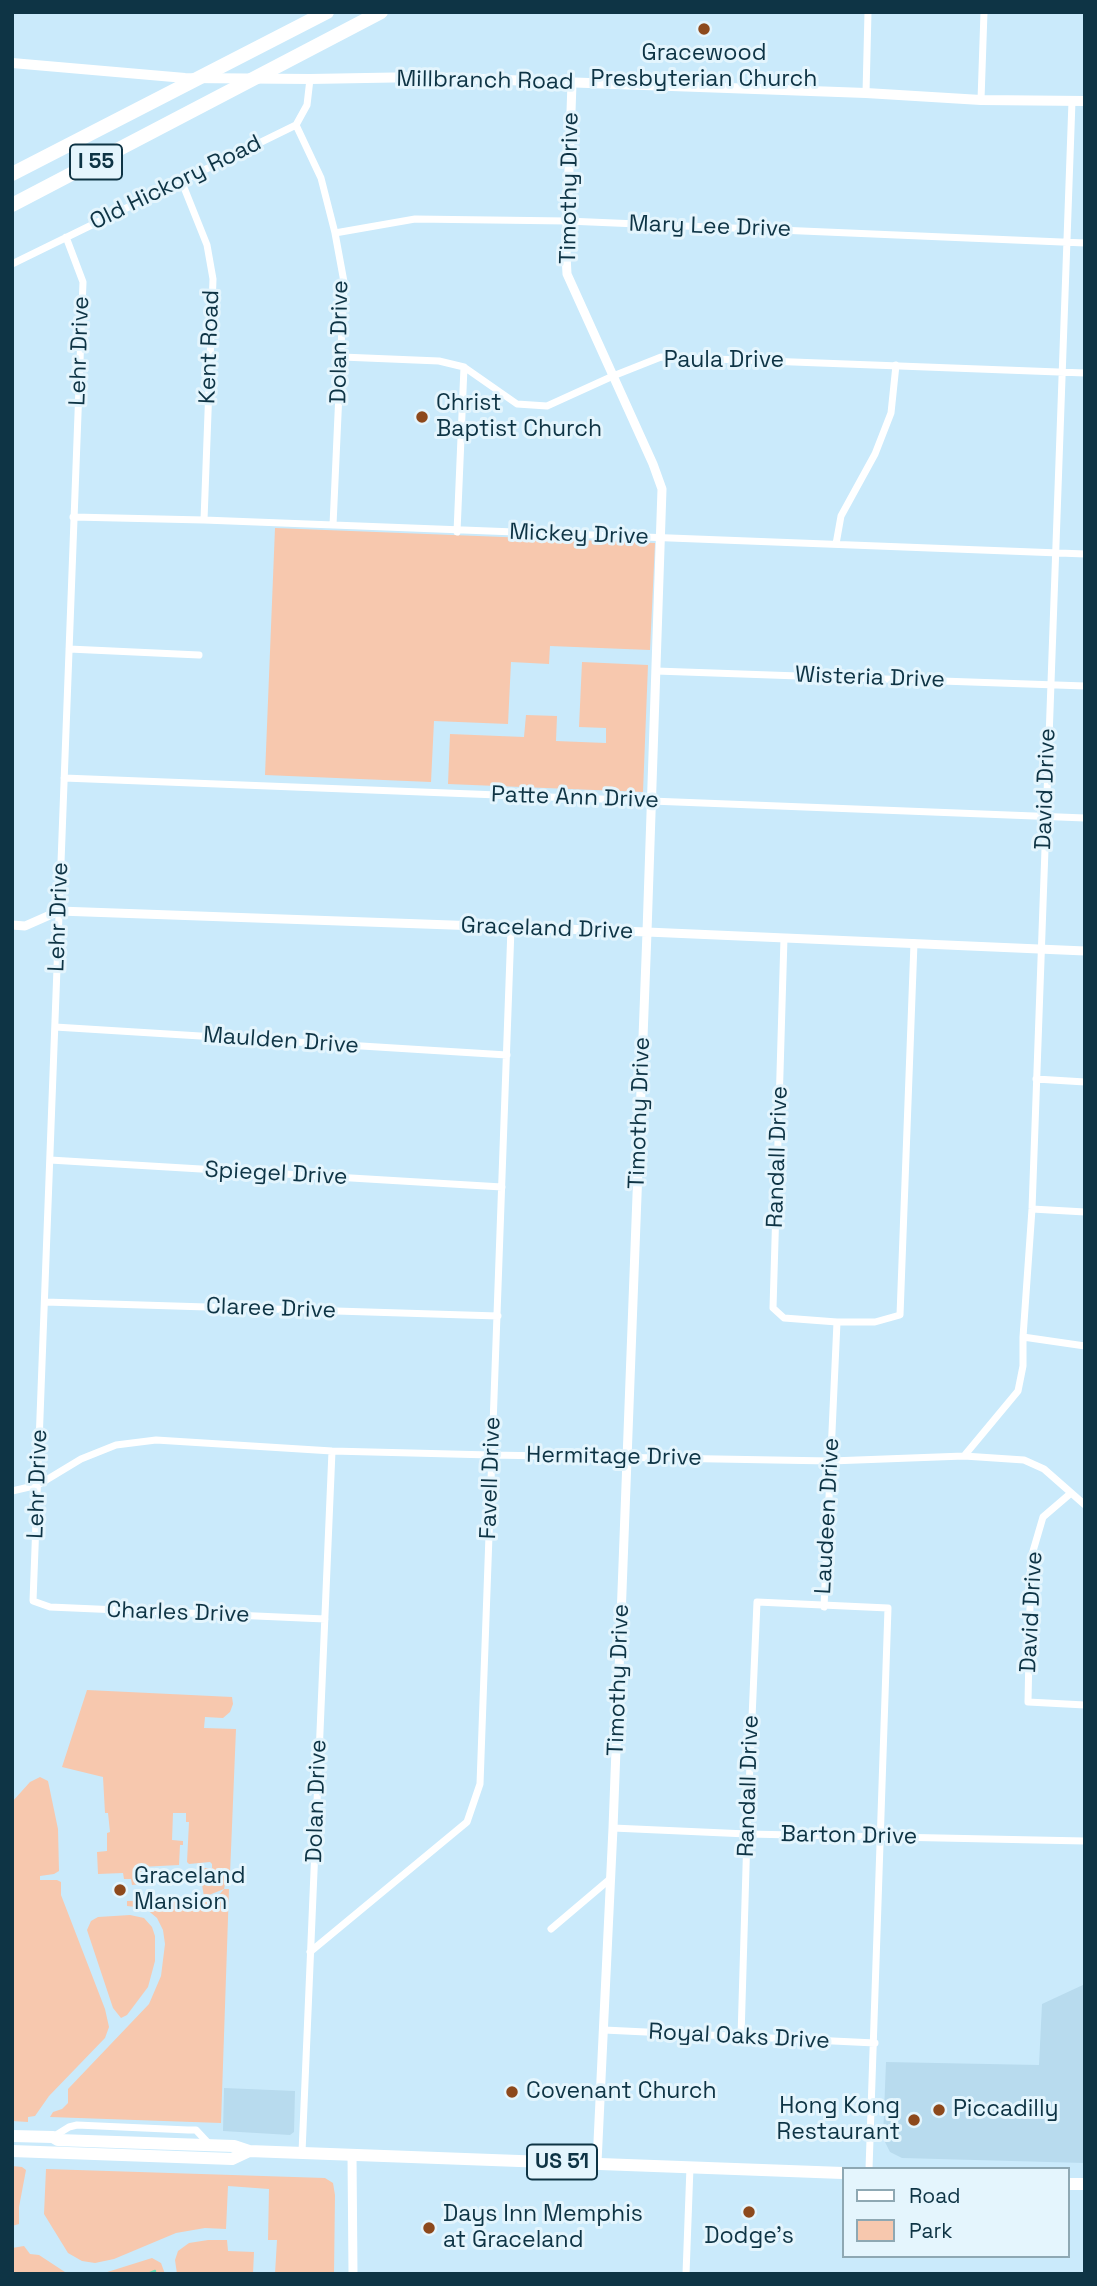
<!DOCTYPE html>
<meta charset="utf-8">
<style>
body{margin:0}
#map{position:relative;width:1097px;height:2286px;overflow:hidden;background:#caeafb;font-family:"Space Grotesk",sans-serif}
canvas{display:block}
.frame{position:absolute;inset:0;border:14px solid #0e3445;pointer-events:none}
.legend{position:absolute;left:842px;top:2167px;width:228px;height:91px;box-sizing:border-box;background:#e4f5fd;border:2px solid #8ea8b3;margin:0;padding:9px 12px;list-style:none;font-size:21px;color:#0e3445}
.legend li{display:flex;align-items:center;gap:14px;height:35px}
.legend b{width:35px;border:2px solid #8ea8b3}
</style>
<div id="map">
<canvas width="1097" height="2286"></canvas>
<div class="frame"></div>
<ul class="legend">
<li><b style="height:9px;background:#fff"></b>Road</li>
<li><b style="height:19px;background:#f7c8ae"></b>Park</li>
</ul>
</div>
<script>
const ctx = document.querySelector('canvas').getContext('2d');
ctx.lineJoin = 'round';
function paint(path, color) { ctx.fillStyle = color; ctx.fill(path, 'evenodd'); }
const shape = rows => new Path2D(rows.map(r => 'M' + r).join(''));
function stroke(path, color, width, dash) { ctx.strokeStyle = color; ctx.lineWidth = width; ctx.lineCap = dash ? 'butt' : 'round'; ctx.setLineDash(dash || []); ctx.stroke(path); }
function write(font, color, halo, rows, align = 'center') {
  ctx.font = font + ' "Space Grotesk",sans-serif'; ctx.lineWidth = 6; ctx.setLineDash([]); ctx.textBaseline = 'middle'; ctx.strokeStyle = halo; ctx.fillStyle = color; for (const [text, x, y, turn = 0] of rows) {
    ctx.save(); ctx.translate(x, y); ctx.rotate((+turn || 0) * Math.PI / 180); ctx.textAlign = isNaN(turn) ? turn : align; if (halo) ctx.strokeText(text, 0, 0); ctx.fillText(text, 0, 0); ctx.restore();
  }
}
paint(shape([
 [1085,1984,1085,2163,902,2158,890,2152,883,2138,886,2062,1039,2065,1042,2004],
 [224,2088,295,2091,294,2132,290,2135,223,2131]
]), '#b8dbee');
paint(shape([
 [275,528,655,543,650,650,550,646,549,664,511,662,508,724,434,721,431,782,265,775],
 [582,662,648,665,643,792,448,784,450,734,524,737,526,715,557,716,556,741,606,743,606,728,579,727],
 [87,1690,232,1697,233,1704,230,1712,223,1718,205,1717,204,1728,236,1729,230,1874,224,1877,226,1880,224,1889,229,1889,221,2123,50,2117,53,2112,62,2109,68,2103,68,2089,149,2004,161,1976,165,1944,163,1930,157,1918,145,1908,127,1906,127,1901,215,1900,224,1889,204,1897,201,1878,203,1868,212,1868,212,1864,210,1862,189,1864,187,1862,189,1822,186,1822,186,1813,173,1813,172,1840,183,1841,183,1845,180,1845,179,1865,141,1867,142,1884,132,1885,131,1879,124,1879,123,1873,98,1874,97,1852,107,1851,107,1833,110,1832,108,1813,105,1813,103,1777,62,1767],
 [40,1777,48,1781,58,1829,59,1871,54,1874,40,1876,40,1880,57,1880,61,1882,61,1895,105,2009,109,2027,105,2038,49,2096,35,2116,28,2117,28,2122,12,2121,12,1802,30,1782],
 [130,1915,144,1918,152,1927,155,1936,155,1961,148,1987,127,2015,121,2018,113,2008,87,1930,91,1921,98,1917],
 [12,2166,22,2167,26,2170,19,2207,19,2224,12,2226],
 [46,2169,325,2178,333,2183,335,2195,334,2274,275,2274,277,2240,268,2240,269,2189,228,2186,226,2229,205,2228,176,2233,114,2259,95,2263,82,2261,68,2253,44,2214],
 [208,2240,227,2240,228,2251,254,2252,253,2274,177,2274,175,2260,178,2251,189,2243],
 [24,2246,30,2254,39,2255,68,2274,12,2274,12,2248],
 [152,2258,161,2263,165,2274,101,2274]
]), '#f7c8ae');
stroke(shape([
 [148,2274,155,2271]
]), '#6ddebb', 2.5);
stroke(shape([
 [866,93,868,12],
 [981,100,984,12],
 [296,125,321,178,335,233,344,282,333,525],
 [181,180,207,245,213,279,204,520],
 [335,233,415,219,567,221,1085,243],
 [66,237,83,282,33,1601,50,1607,325,1619],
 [12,264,296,125,307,105,310,79],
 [342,357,439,361,464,367,517,404,547,406,613,376,661,357,1085,373],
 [73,517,204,520,1085,554],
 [457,532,464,367],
 [836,544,841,516,875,454,891,413,896,365],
 [69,649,199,655],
 [656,671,1085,686],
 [64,778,1085,818],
 [784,938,773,1308,784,1318,837,1322,875,1322,900,1315,914,943],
 [55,1027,507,1055],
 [1036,1079,1085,1082],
 [50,1160,502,1187],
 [1032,1209,1085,1212],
 [45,1302,498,1316],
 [1023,1337,1085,1346],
 [964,1456,1018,1391,1023,1366,1023,1337,1032,1209,1072,101],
 [12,1491,38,1485,81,1459,116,1445,156,1440,332,1451,491,1455,831,1461,964,1456,1024,1460,1044,1469,1085,1505],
 [1071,1493,1043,1517,1031,1558,1028,1702,1085,1705],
 [824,1607,837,1322],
 [613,1828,747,1834,1085,1841],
 [551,1929,610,1879],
 [310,1952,467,1822,480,1784,511,928],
 [604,2030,875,2043],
 [741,2037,747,1834,757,1602,888,1608,869,2169],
 [53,2137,69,2127,77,2125,188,2130,196,2130,210,2145],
 [302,2152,332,1451],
 [686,2274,690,2167]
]), '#fff', 7);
stroke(shape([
 [572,83,566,255,567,274,653,464,662,489,647,932,613,1828,597,2163],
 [12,925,25,926,59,911,647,932,1085,951],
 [352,2154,353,2274]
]), '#fff', 9);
stroke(shape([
 [12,63,185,78,310,79,422,77,866,93,981,100,1085,101]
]), '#fff', 10);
stroke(shape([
 [12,2136,53,2137,58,2140,234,2146,249,2151,843,2173],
 [12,2151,232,2159,249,2151],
 [1067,2184,1085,2184]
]), '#fff', 12);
stroke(shape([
 [12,174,327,12],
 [12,205,381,12]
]), '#fff', 14);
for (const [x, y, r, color] of [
 [704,29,7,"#8d491c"],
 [422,417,7,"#8d491c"],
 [120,1890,7,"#8d491c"],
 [512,2092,7,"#8d491c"],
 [939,2110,7,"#8d491c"],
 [914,2120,7,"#8d491c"],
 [749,2212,7,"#8d491c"],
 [429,2228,7,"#8d491c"]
]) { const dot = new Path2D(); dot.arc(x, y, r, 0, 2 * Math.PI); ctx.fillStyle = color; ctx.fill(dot); stroke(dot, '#e4f5fd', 2.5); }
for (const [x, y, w] of [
 [96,162,52],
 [562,2162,70]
]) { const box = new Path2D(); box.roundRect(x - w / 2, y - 17.5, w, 35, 5); ctx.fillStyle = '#e4f5fd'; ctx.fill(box); stroke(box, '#0e3445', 2); }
write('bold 21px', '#0e3445', null, [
 ["I 55",96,162],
 ["US 51",562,2162]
]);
write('23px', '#0e3445', '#e4f5fd', [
 ["Gracewood",704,54,"center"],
 ["Presbyterian Church",704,80,"center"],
 ["Christ",436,404],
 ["Baptist Church",436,430],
 ["Graceland",134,1877],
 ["Mansion",134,1903],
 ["Covenant Church",526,2092],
 ["Hong Kong",900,2107,"right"],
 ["Restaurant",900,2133,"right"],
 ["Piccadilly",953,2110],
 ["Days Inn Memphis",443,2215],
 ["at Graceland",443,2241],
 ["Dodge’s",749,2237,"center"]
], 'left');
write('23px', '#0e3445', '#e4f5fd', [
 ["Millbranch Road",485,81,1],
 ["Old Hickory Road",176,183,-26],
 ["Timothy Drive",570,188,-89],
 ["Mary Lee Drive",710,227,2],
 ["Dolan Drive",340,342,-89],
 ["Kent Road",210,347,-88],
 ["Lehr Drive",80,351,-88],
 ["Paula Drive",724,361],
 ["Mickey Drive",579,535,2],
 ["Wisteria Drive",870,678,2],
 ["David Drive",1046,789,-88],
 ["Patte Ann Drive",575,798,2],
 ["Lehr Drive",59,917,-88],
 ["Graceland Drive",547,929,2],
 ["Maulden Drive",281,1041,4],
 ["Timothy Drive",640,1113,-88],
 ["Randall Drive",778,1157,-88],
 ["Spiegel Drive",276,1174,3],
 ["Claree Drive",271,1309,2],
 ["Hermitage Drive",614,1457,1],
 ["Favell Drive",491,1478,-88],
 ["Lehr Drive",38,1484,-88],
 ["Laudeen Drive",828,1516,-87],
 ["David Drive",1032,1612,-87],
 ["Charles Drive",178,1613,2],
 ["Timothy Drive",619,1680,-88],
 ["Randall Drive",749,1786,-88],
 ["Dolan Drive",317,1801,-88],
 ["Barton Drive",849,1836,1],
 ["Royal Oaks Drive",739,2037,3]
]);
</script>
